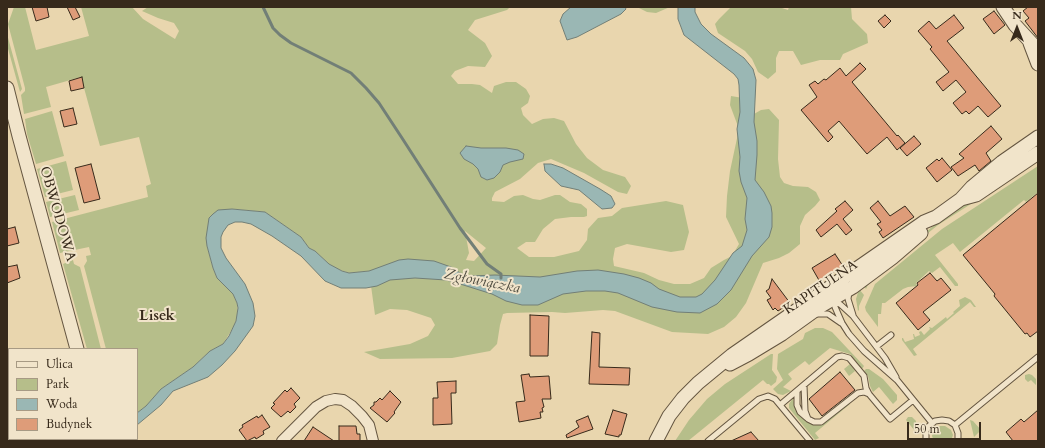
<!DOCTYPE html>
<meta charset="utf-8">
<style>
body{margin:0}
#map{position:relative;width:1045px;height:448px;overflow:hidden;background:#e9d6ae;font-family:Cardo,serif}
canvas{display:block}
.frame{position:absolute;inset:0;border:8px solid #372a1b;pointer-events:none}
.legend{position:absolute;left:8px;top:348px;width:130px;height:92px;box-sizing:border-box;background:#f1e4ca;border:1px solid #a79a84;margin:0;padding:5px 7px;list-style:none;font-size:12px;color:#372a1b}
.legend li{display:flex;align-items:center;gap:8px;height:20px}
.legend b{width:20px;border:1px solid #a79a84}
.north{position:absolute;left:997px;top:8px;width:40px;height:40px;-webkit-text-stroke:3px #f1e4ca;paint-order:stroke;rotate:0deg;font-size:11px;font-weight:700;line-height:16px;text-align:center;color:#372a1b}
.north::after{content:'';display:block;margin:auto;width:14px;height:18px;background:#372a1b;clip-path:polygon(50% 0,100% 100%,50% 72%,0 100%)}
.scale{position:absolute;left:907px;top:422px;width:74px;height:18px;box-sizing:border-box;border:2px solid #372a1b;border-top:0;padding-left:5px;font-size:12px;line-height:14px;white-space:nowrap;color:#372a1b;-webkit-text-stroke:3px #f1e4ca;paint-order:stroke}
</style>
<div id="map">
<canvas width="1045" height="448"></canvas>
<div class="frame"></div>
<ul class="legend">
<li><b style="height:5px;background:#f1e4ca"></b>Ulica</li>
<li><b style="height:11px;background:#b6be8a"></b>Park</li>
<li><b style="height:11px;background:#9ab7b4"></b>Woda</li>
<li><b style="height:11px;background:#de9c79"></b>Budynek</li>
</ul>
<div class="north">N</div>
<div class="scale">50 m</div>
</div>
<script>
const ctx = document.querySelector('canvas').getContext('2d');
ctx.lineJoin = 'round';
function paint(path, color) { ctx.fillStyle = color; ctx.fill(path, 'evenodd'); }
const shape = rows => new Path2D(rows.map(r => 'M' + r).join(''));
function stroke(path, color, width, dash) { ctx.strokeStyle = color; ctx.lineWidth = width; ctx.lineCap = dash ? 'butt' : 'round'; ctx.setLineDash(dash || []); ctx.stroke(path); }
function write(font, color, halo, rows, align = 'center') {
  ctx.font = font + ' Cardo,serif'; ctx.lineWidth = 4; ctx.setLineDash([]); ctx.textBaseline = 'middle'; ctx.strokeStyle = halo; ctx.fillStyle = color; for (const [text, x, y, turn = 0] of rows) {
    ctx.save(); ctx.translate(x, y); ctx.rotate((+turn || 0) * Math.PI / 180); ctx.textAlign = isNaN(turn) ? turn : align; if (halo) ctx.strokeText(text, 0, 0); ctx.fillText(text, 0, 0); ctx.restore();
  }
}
paint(shape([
 [14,7,25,7,36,50,89,36,81,7,132,7,143,19,175,39,179,31,174,23,158,18,142,11,148,7,510,7,507,10,475,20,468,30,485,43,492,56,485,67,468,66,455,71,451,76,458,84,472,84,480,85,492,93,494,86,506,82,516,82,526,89,530,96,528,103,521,108,523,115,532,124,543,119,554,118,564,121,576,144,587,158,603,170,625,177,631,186,627,194,618,192,584,173,551,159,538,163,520,179,495,192,492,198,492,201,504,202,514,196,523,195,533,199,540,200,555,195,560,195,570,202,581,204,587,209,587,216,584,217,571,217,555,219,543,229,535,242,526,242,517,248,529,257,554,257,579,251,587,240,588,229,598,218,612,216,622,208,666,201,683,205,689,232,684,250,671,252,627,244,615,248,613,259,614,266,644,273,659,280,674,284,690,284,704,278,711,268,724,260,732,256,739,244,726,217,727,196,730,171,739,129,730,105,731,96,743,98,754,114,761,110,769,109,779,120,778,159,780,177,784,183,793,186,808,187,816,192,820,200,815,206,805,215,800,226,800,244,789,253,779,258,763,263,746,303,736,317,724,327,708,334,672,332,615,311,603,310,565,313,552,312,507,313,503,314,500,325,497,344,490,351,452,358,380,359,364,352,410,344,428,336,435,325,431,318,407,310,390,309,375,315,369,271,349,273,337,269,329,264,315,251,309,248,301,237,265,212,232,209,207,246,213,268,217,278,233,294,237,303,238,315,234,326,223,344,210,351,193,367,161,389,146,406,137,413,137,349,106,349,84,266,87,261,86,256,91,255,89,247,60,253,52,222,148,197,146,186,151,184,139,137,100,146,81,77,46,87,51,107,24,114,21,95,25,91,25,88,8,24],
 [465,231,486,248,474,261,466,260,469,253],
 [637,7,670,7,656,13,647,12],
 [734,7,779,7,788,10,789,7,851,7,852,19,867,34,868,43,843,54,840,60,820,60,801,65,793,51,779,51,776,58,776,72,768,79,758,72,752,59,745,51,718,33,715,24,719,19,730,8],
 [7,34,22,89,20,92,7,45],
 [52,111,64,156,36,164,27,134,25,119],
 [66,161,73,190,45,197,37,169],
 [1038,166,1038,192,1026,202,1024,200,960,252,953,243,935,255,958,284,958,286,955,286,940,267,932,273,929,271,916,283,917,286,908,287,903,289,885,303,882,303,881,314,878,314,878,327,866,311,865,307,875,284,942,229],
 [988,193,938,225,870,280,866,289,863,284,932,227,964,204],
 [75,195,79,210,50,217,46,202],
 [73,260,74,264,80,267,101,349,87,349,63,264],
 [859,289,864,295,859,306,859,310,858,311,856,299],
 [965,297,971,300,976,307,974,307,970,302,913,349,917,355,914,356,902,340,902,338,903,338,905,342,914,339,913,334,914,334,915,337,920,335,919,332,921,331,924,335,930,329,929,327,932,328,946,317,947,319,954,313,953,312,960,306,959,300],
 [815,328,823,328,832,332,864,366,862,369,850,354,830,348,809,365,805,361,788,374,792,379,783,387,791,391,783,395,778,394,773,389,783,380,777,369,778,354,803,339,805,333],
 [771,354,773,354,772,370,777,377,776,382,771,386,769,384,767,384,763,380,688,441,675,441,689,420,707,399,725,384],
 [850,364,855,371,849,376,844,369],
 [866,369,869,369,883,379,897,395,897,400,893,404,879,387,873,392,870,386,868,376,864,371],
 [1029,374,1032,375,1036,379,1036,385,1031,380,1028,382,1025,379,1025,375],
 [793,398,796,411,801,417,809,423,817,425,820,424,845,405,850,404,815,433,819,438,815,440,789,408,789,404],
 [908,417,912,417,916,421,915,431,906,420],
 [970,420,973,421,981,430,974,437],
 [940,426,945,426,951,430,953,435,951,441,934,441,932,436,933,432,936,428],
 [7,435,9,435,9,439,33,439,47,441,7,441]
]), '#b6be8a');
const water = shape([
 [571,7,625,7,626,9,621,14,577,37,567,40,560,21,563,14,571,7],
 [678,7,695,7,695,12,701,24,711,34,744,58,753,69,756,80,754,122,757,141,757,155,755,180,764,192,771,206,772,213,772,227,769,237,752,256,731,290,717,304,700,313,677,312,652,307,618,293,605,291,586,291,563,294,538,305,522,305,506,301,492,294,457,283,446,280,415,278,390,280,377,286,366,288,341,288,325,281,301,256,272,236,251,224,242,222,235,222,228,225,223,232,221,237,221,248,226,258,245,284,253,303,255,316,253,326,235,351,222,365,208,377,173,391,161,405,137,425,137,413,146,406,161,389,193,367,210,351,223,344,229,336,236,321,238,308,237,303,233,294,217,278,213,268,207,246,206,238,209,218,213,214,218,210,232,209,265,212,301,237,309,248,315,251,329,264,342,271,349,273,369,271,399,260,408,259,434,261,451,267,460,273,471,276,495,275,540,277,577,271,598,270,624,274,639,278,651,283,659,289,680,297,696,297,702,294,715,280,733,253,742,246,747,230,745,219,747,198,741,182,739,171,740,157,737,129,740,112,739,85,738,79,734,74,684,35,678,19,678,7],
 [466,146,481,148,506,148,518,150,524,154,523,159,510,162,503,165,500,172,494,178,487,180,481,177,478,169,473,164,464,159,460,153,466,146],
 [544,164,551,164,563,168,600,189,611,196,615,204,612,208,602,209,579,190,561,186,545,171,544,164],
 [52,439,135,439,134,441,59,441,52,439]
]);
paint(water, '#9ab7b4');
stroke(water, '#727f77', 1);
stroke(shape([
 [263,7,273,28,280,35,291,43,351,73,366,88,379,103,402,138,460,228,487,264,501,274,501,278]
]), '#727f77', 3);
const building = shape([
 [32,7,47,7,49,17,36,21,32,7],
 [67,7,75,7,80,17,73,20,67,7],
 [1028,7,1038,7,1038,38,1025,21,1029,18,1023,11,1028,7],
 [994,11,1005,25,994,34,983,19,994,11],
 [885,15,891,21,884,28,878,21,885,15],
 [954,15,964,28,947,41,1001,106,988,117,978,106,969,114,966,111,962,114,953,103,966,92,956,80,943,91,936,82,949,72,930,49,932,47,918,31,929,21,936,29,954,15],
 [860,63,866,69,852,82,897,136,898,135,905,143,897,150,887,137,867,154,839,121,828,131,833,137,828,142,801,110,817,97,809,85,815,81,818,84,824,79,826,80,840,68,846,76,860,63],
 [82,77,84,88,71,91,69,81,82,77],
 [73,108,77,124,64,127,60,111,73,108],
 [991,126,1002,139,986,153,991,161,979,171,975,165,958,176,951,167,964,158,959,154,991,126],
 [914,136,921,144,907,156,900,148,914,136],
 [942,158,952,170,937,182,926,168,937,159,939,161,942,158],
 [91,164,100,199,84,203,75,168,91,164],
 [1038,193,1038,331,1030,337,1027,333,1025,334,994,296,995,294,963,255,1038,193],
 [845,201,853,210,843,219,852,230,846,235,837,224,821,237,816,230,837,211,835,209,845,201],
 [878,201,890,216,905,206,914,217,883,238,879,232,882,230,877,224,881,222,870,208,878,201],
 [15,227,19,243,7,246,7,229,15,227],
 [835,254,843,266,820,282,812,268,835,254],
 [17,265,20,278,7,283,7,267,17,265],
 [930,273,937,281,941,278,951,290,923,312,930,320,918,330,896,303,918,285,917,283,930,273],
 [772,279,790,303,778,311,775,308,773,310,767,300,771,298,766,291,769,289,772,279],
 [530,315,549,316,548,356,530,356,530,315],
 [592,332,600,333,599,367,630,368,629,385,589,384,592,332],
 [840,372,855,390,822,416,809,399,840,372],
 [529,374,530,377,549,376,551,399,542,399,544,407,542,408,543,412,540,412,541,418,519,422,516,402,525,401,521,375,529,374],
 [456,381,456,393,451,393,452,424,433,425,433,398,438,398,437,382,456,381],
 [291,388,300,398,294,404,296,407,290,413,288,411,281,417,271,408,275,404,273,403,285,390,287,392,291,388],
 [390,391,401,402,394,412,395,413,387,422,370,408,374,405,374,402,376,402,380,398,382,400,390,391],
 [613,410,627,414,621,435,619,435,619,437,605,434,613,410],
 [1038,410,1038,441,1013,441,1006,432,1021,419,1024,422,1038,410],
 [262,415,270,427,263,431,264,434,256,439,255,437,247,441,239,430,243,427,242,425,257,416,258,418,262,415],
 [588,416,593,429,567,438,566,435,579,427,576,421,588,416],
 [339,426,356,426,357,434,360,434,360,441,339,441,339,426],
 [313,427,334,441,304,441,313,427],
 [751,432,759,441,731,441,751,432]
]);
paint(building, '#de9c79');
stroke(building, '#372a1b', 1);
const service = shape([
 [849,292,848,299,853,315],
 [833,299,835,307,842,323,849,334,864,351,897,380,932,423],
 [834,300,841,305,853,316,885,358,896,377],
 [816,314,828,314,841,323],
 [877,346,891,335],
 [804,385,805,411,808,419,814,422,821,422,858,393,864,392,869,394],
 [797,391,797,405,800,412,807,418],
 [780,405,837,357,842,356,849,358,864,376,866,388,869,394,890,419,913,400],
 [955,425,1038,357],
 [708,441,759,399,768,396,775,399,810,441],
 [926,441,926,431,928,427,935,421,942,420,949,421,955,425,958,433,958,441]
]);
const minor = shape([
 [282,441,316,407,326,401,335,399,343,400,352,406,362,416,369,425,373,441]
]);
const tertiary = shape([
 [1003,7,1015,25,1038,50],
 [1030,43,1038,64],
 [7,88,19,136,77,349],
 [961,199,976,195,1038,153],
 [730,364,749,354,782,334,821,306,853,287,892,258,921,233],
 [101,439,101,441],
 [656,441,669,416,683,398,698,383,732,355,924,222,936,217,961,199,972,187,1002,162,1038,137]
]);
stroke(service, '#645540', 7);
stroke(minor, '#645540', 12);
stroke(tertiary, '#645540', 15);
stroke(service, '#f1e4ca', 5);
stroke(minor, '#f1e4ca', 10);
stroke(tertiary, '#f1e4ca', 13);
write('14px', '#372a1b', '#f1e4ca', [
 ["OBWODOWA",57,214,74],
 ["KAPITULNA",821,288,-34]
]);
write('italic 15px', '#504d41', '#f1e4ca', [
 ["Zgłowiączka",482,282,11]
]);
write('bold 15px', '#372a1b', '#f1e4ca', [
 ["Lisek",157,317]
]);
</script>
